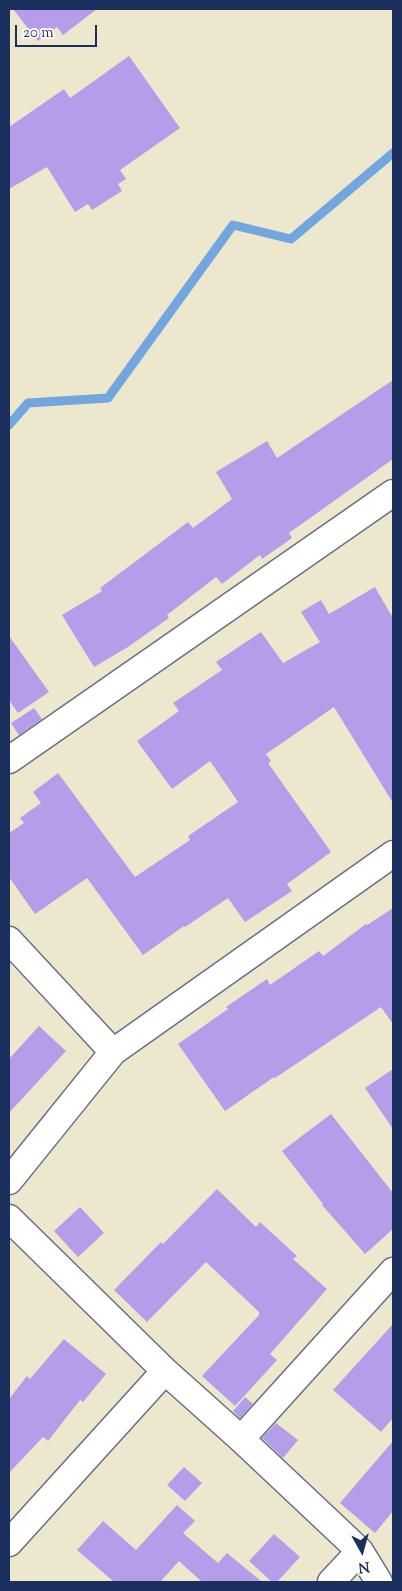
<!DOCTYPE html>
<style>
body{margin:0}
#map{position:relative;width:402px;height:1591px;overflow:hidden;background:#ede8cd;font-family:"Sorts Mill Goudy",serif}
canvas{display:block}
.frame{position:absolute;inset:0;border:10px solid #1b2f5e;pointer-events:none}
.north{position:absolute;left:337px;top:1526px;width:50px;height:50px;-webkit-text-stroke:4px #fdfcf7;paint-order:stroke;rotate:173deg;font-size:14px;font-weight:700;line-height:20px;text-align:center;color:#1b2f5e}
.north::after{content:'';display:block;margin:auto;width:18px;height:22px;background:#1b2f5e;clip-path:polygon(50% 0,100% 100%,50% 72%,0 100%)}
.scale{position:absolute;left:15px;top:25px;width:82px;height:22px;box-sizing:border-box;border:2px solid #1b2f5e;border-top:0;padding-left:6px;font-size:15px;line-height:18px;white-space:nowrap;color:#1b2f5e;-webkit-text-stroke:4px #fdfcf7;paint-order:stroke}
</style>
<div id="map">
<canvas width="402" height="1591"></canvas>
<div class="frame"></div>
<div class="north">N</div>
<div class="scale">20 m</div>
</div>
<script>
const ctx = document.querySelector('canvas').getContext('2d');
ctx.lineJoin = 'round';
const shape = rows => new Path2D(rows.map(r => 'M' + r).join(''));
function stroke(path, color, width, dash) { ctx.strokeStyle = color; ctx.lineWidth = width; ctx.lineCap = dash ? 'butt' : 'round'; ctx.setLineDash(dash || []); ctx.stroke(path); }
function paint(path, color) { ctx.fillStyle = color; ctx.fill(path, 'evenodd'); }
stroke(shape([
 [9,425,28,403,108,398,233,225,291,239,393,153]
]), '#73a5df', 9);
paint(shape([
 [13,9,97,9,63,35,57,27,38,41],
 [129,56,180,128,120,170,126,179,118,184,122,191,92,210,88,204,75,212,47,167,9,189,9,127,64,89,70,98],
 [393,380,393,459,289,533,292,538,262,559,260,555,222,584,216,577,167,615,169,618,128,647,94,667,62,615,102,591,100,588,188,522,193,528,232,499,216,472,267,441,277,458],
 [375,587,393,618,393,803,334,707,266,754,271,761,268,763,331,852,287,884,292,891,245,922,228,898,185,927,184,926,143,955,87,878,35,914,9,877,9,833,24,823,20,818,41,803,33,792,58,773,135,877,190,840,188,836,238,802,210,761,172,789,137,741,179,711,173,703,222,670,216,662,261,632,283,663,320,642,301,612,321,600,329,614],
 [9,636,49,692,18,713,9,700],
 [34,708,42,719,19,735,11,723],
 [393,908,393,1024,381,1007,275,1078,274,1077,225,1111,178,1044,228,1009,226,1007,267,979,270,985,319,951,323,956,366,924,367,925],
 [39,1026,66,1051,9,1113,9,1059],
 [393,1069,393,1129,365,1088],
 [331,1114,393,1193,393,1229,365,1254,322,1205,323,1204,282,1151],
 [217,1189,256,1227,260,1222,297,1256,293,1259,327,1289,270,1354,277,1360,235,1406,202,1376,259,1315,259,1312,206,1262,147,1322,114,1290,161,1242,163,1244],
 [80,1207,104,1233,78,1257,54,1231],
 [393,1324,393,1418,381,1432,333,1390],
 [64,1339,106,1374,83,1402,80,1400,48,1441,43,1437,9,1473,9,1399,27,1376,30,1379],
 [245,1397,253,1404,240,1418,233,1411],
 [276,1423,298,1440,283,1458,262,1438],
 [393,1441,393,1511,375,1533,340,1503],
 [184,1467,202,1483,185,1501,167,1485],
 [177,1505,195,1521,183,1533,218,1563,227,1553,262,1582,202,1582,179,1561,160,1582,114,1582,77,1550,103,1521,136,1550],
 [274,1534,300,1557,277,1582,272,1582,249,1561]
]), '#b59de9');
const minor = shape([
 [9,760,393,493],
 [9,940,113,1052],
 [9,1181,113,1052,393,854],
 [9,1218,165,1371,241,1439,360,1551,379,1582],
 [241,1439,393,1271],
 [9,1543,165,1371],
 [331,1582,360,1551]
]);
stroke(minor, '#647085', 29);
stroke(minor, '#fff', 26);
</script>
